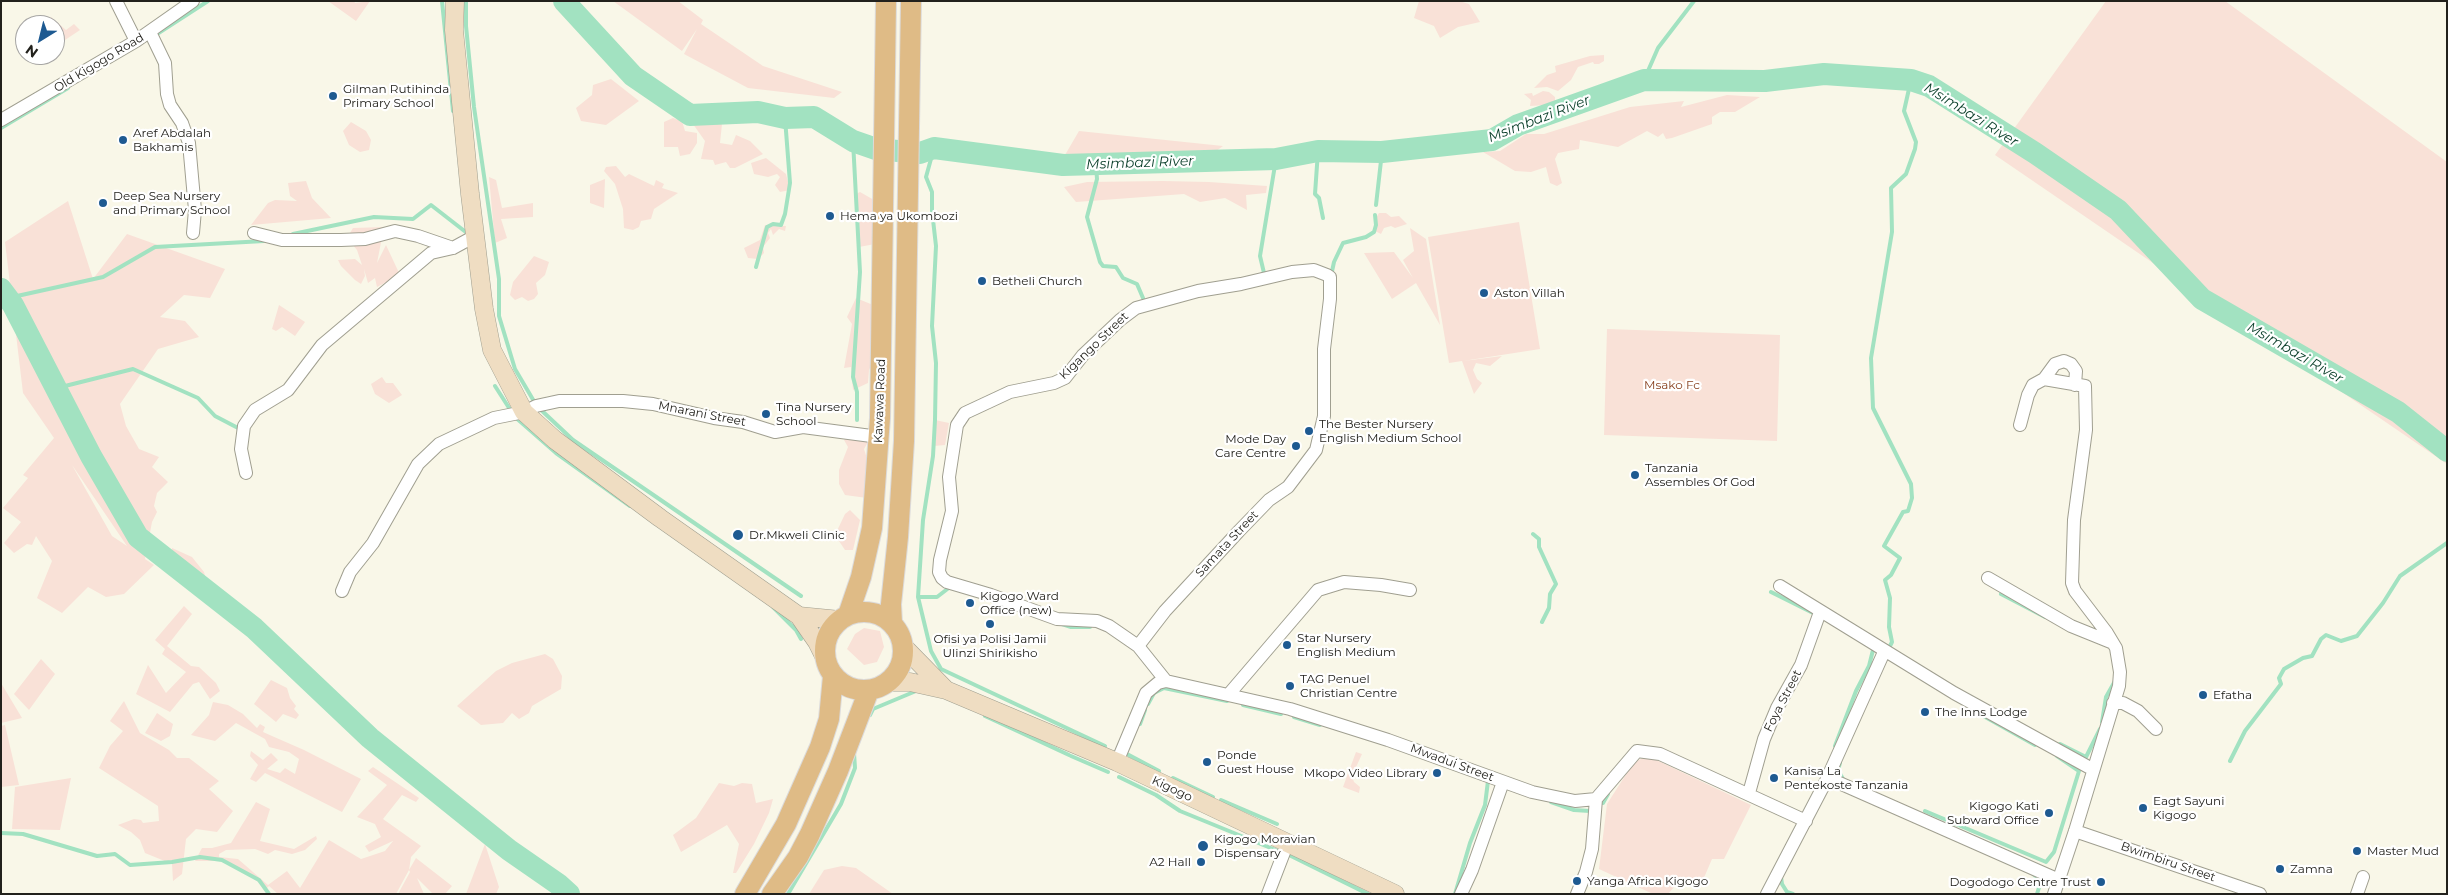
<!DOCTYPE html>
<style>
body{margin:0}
#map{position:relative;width:2448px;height:895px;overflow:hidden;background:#f9f7e8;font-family:Montserrat,sans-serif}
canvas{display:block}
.frame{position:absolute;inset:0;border:2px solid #22211c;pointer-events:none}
.north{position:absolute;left:15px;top:15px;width:50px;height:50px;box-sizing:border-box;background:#fff;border:1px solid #a7a6a4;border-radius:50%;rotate:216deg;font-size:14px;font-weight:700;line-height:20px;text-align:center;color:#22211c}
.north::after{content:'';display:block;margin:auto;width:18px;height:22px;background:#1e5a91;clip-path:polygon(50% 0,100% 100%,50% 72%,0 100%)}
</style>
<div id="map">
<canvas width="2448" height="895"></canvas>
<div class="frame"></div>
<div class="north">N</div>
</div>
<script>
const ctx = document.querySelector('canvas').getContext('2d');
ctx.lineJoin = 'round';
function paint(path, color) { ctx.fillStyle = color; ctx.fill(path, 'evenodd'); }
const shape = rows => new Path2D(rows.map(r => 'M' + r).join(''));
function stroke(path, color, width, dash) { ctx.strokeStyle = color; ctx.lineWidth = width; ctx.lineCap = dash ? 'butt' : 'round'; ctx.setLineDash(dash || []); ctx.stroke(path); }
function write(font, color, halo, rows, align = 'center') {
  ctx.font = font + ' Montserrat,sans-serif'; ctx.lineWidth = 4.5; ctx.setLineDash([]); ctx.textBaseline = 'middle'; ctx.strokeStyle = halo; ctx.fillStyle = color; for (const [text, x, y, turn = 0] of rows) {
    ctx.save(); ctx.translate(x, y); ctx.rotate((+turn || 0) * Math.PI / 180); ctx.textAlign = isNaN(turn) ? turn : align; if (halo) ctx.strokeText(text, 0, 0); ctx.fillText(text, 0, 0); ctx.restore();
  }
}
paint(shape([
 [328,1,354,1,355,3,370,1,356,21],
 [613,1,678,1,703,20,701,24,763,66,842,92,834,98,748,88,684,54,697,29,682,51],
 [1419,1,1459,1,1469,4,1480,22,1458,27,1440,38,1434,26,1414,18],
 [2106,1,2225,1,2447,162,2447,464,1995,155],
 [51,17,66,30,74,24,80,30,62,42,55,30,55,25,52,25,49,21],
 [1604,55,1604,61,1599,64,1594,64,1593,62,1578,67,1571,80,1558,91,1547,87,1534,88,1547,75,1556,72,1555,66,1590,56],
 [611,79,639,101,606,125,581,121,576,108,592,95,593,85],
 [1543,91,1549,92,1555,97,1555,102,1547,105,1530,106,1531,100,1524,94,1532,93,1533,96],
 [1727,95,1760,97,1735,112,1720,112,1712,117,1712,124,1672,138,1666,139,1663,133,1658,137,1647,131,1618,147,1580,140,1579,149,1558,153,1555,159,1562,183,1557,186,1550,183,1546,167,1531,172,1515,171,1483,152,1500,151,1526,134,1544,134,1630,107,1684,101,1681,107],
 [688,117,722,124,720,143,732,145,736,135,750,141,763,154,735,168,730,168,726,162,715,165,713,160,701,159,705,141],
 [673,118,682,121,685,131,697,133,697,143,690,154,680,156,678,147,664,147,664,122],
 [351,122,366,131,371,140,369,150,360,152,349,145,343,131],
 [1079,131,1223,146,1208,157,1113,173,1065,155],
 [766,158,786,174,790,190,780,192,775,185,780,177,777,174,768,177,754,174,751,163],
 [616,166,625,177,629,174,654,186,656,180,664,184,662,188,678,193,654,209,651,219,641,221,639,227,633,230,624,228,623,209,615,184,604,171,606,167],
 [489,177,496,180,502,208,533,203,533,217,501,219,507,238,495,243],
 [605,179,604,208,590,203,590,185],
 [306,181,312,198,331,218,251,225,268,203,275,200,297,201,290,196,288,183],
 [1163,181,1209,182,1267,186,1266,193,1246,195,1247,210,1225,198,1200,202,1184,194,1076,202,1064,187,1087,182],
 [860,192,874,200,875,212,858,214,876,217,875,244,859,247,855,214,856,194],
 [68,201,93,279,127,234,225,269,210,298,184,295,160,317,185,321,199,337,158,349,120,404,126,426,139,449,159,457,152,467,168,482,157,493,154,506,157,512,152,522,145,559,154,565,124,594,106,597,88,587,62,613,37,598,52,561,36,536,32,545,27,544,14,553,4,543,21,522,3,508,28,478,23,475,54,438,23,393,5,242],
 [72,465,127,546,112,536],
 [1379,213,1386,213,1391,217,1399,216,1407,224,1395,228,1391,226,1384,228,1381,234,1375,231,1376,218],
 [1519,222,1540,349,1463,361,1502,356,1490,366,1476,363,1473,370,1477,379,1482,383,1474,394,1462,361,1449,363,1428,237],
 [765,225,786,226,785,231,779,229,773,235,771,229,768,233,770,238,763,247,764,253,758,259,748,258,744,248,760,240],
 [384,227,377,263,386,245,400,275,377,287,375,278,368,283,364,269,365,276,361,284,355,280,341,266,338,260,355,259,362,265,357,250,347,238,353,228],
 [1410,228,1426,239,1440,325,1416,283,1392,299,1364,253,1394,252,1413,278,1403,260,1414,251],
 [534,256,549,262,545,275,536,283,538,294,534,299,528,301,522,297,515,300,510,295,513,282],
 [856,298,878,307,875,358,869,370,868,383,853,390,851,367,844,368,852,324,847,317],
 [279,305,305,322,295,336,282,327,276,331,272,329],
 [1607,329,1780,335,1777,441,1604,435],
 [382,377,386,383,393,383,402,395,389,403,375,394,371,384],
 [935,420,949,423,945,445,934,446],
 [857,427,866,430,871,437,864,449,875,484,867,498,845,495,839,484,839,470,848,447,844,440],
 [850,510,860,520,853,550,845,550,835,535,845,514],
 [172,548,192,557,204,572,209,590,197,587,172,563],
 [184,606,192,614,167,646,191,666,199,667,216,683,220,691,210,699,199,682,193,684,170,712,136,694,148,665,166,693,186,672,162,654,165,649,155,640],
 [864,628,880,631,884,647,877,662,864,665,847,649,855,634],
 [545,654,553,659,562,676,561,689,532,706,529,713,519,719,512,713,503,723,481,725,457,706,496,671,512,663],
 [41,659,55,674,29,710,14,694],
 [271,680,287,688,290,698,296,706,294,709,299,715,296,719,283,714,276,722,254,704],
 [1,683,22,718,1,723],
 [124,701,140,733,169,750,177,758,189,758,219,781,209,789,233,811,217,832,196,829,186,839,182,874,173,881,172,864,145,853,140,840,131,832,118,825,134,819,141,820,143,823,159,821,158,806,99,768,110,746,123,731,110,721],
 [213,702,228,705,243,714,257,728,260,724,265,727,263,732,272,736,304,750,361,779,342,812,265,773,256,782,250,779,258,765,250,756,251,751,263,760,271,753,278,760,267,769,280,773,285,768,295,774,299,759,289,752,269,747,265,739,236,723,215,741,191,735,209,715],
 [157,713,173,724,170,736,161,741,145,733],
 [5,725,19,785,1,787,1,726],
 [1356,752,1362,754,1352,776,1354,782,1360,787,1359,793,1343,787],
 [1648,756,1751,805,1724,859,1712,859,1703,880,1682,878,1668,894,1653,894,1599,869,1607,804,1634,762],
 [373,767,419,798,416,802,402,795,383,819,421,846,411,857,409,870,416,858,452,886,445,894,433,894,417,878,424,894,398,894,410,872,409,870,396,894,278,894,269,886,266,889,250,875,225,861,195,861,202,848,212,848,231,843,256,802,270,809,260,841,294,849,316,836,317,839,305,850,292,854,275,850,268,854,255,849,226,850,219,854,219,857,238,859,268,885,287,871,300,888,329,840,361,859,385,851,393,841,369,852,365,846,381,837,375,824,357,817,387,785,368,771],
 [71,778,60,830,12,829,15,787],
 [719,783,734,786,742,783,752,784,756,803,773,799,769,813,754,844,736,873,733,873,739,844,727,825,681,852,673,835,696,818],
 [485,844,499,887,496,894,466,894],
 [842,866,856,868,893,894,809,894,824,870]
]), '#f9e1d7');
stroke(shape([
 [442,1,453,111],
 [466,1,466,26,474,107,499,279,499,316,515,369,535,403],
 [157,34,208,1],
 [1644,80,1658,48,1694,1],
 [1,128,68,88],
 [853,141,860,272,853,377,857,392,857,420],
 [934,148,926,177,932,192,932,211,936,246,932,326,936,363,935,420,933,456,923,520,918,597,931,651,941,669,1105,746],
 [1318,151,1315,194,1319,198,1323,218],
 [1096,165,1097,179,1087,217,1100,262,1103,266,1116,267,1123,278,1137,284,1143,298],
 [1376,205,1382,152],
 [293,234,374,217,413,219,431,205,467,233],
 [756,267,767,227,773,224,781,225,785,214,790,183,785,118],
 [1262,275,1264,273,1260,256,1276,159],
 [1331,276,1334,262,1343,243,1366,237,1374,232,1376,225,1375,215],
 [8,298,103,277,155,247,264,241],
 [495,386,511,411],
 [57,388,133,369,198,398,215,416,238,428,240,425],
 [539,408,573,440,801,596],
 [515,417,556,453,630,506],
 [1533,534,1539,539,1539,547,1556,584,1550,594,1549,608,1542,622],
 [1771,592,1813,613],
 [2001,594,2045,617],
 [918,597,937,597,950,587],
 [773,607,796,630,801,639],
 [1062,624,1071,627,1090,627],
 [1889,648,1892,642,1889,627,1890,598,1885,580,1891,575,1900,558,1884,546,1903,512,1908,511,1912,498,1911,484,1873,408,1871,358,1892,232,1891,188,1906,174,1915,149,1916,142,1904,111,1911,80],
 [1148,704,1154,693,1164,688,1227,701],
 [1243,705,1281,714],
 [1971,709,2035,745],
 [870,715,873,709,916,691],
 [985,716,1069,755],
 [1294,717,1320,725],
 [2102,722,2106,697,2115,681],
 [1140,724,1145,710],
 [2060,744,2086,757,2100,729],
 [1835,746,1856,691,1869,666,1874,646],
 [1127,754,1159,771],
 [1071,756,1108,772],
 [2230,761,2245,731,2281,684,2279,678,2284,669,2303,658,2312,656,2321,639,2326,635,2341,641,2357,636,2383,603,2400,576,2447,543],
 [1840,763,1838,770,1843,779],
 [1119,777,1156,795,1180,811,1278,851],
 [1173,778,1213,797],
 [1221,800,1277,824],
 [1551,802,1574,810,1590,811],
 [1603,803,1608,794],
 [1925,811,2046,862,2054,852,2079,771,2057,756],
 [1,833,23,834,97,856,115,854,130,865,172,862,200,857,222,860,259,880,269,894],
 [1291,856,1368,894],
 [2032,873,2041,881,2037,894],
 [1781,877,1782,884,1787,892,1793,894],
 [788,894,841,804,855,768,854,753],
 [1455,894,1470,843,1485,805,1488,781]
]), '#a2e2c1', 4);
stroke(shape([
 [564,1,633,76,690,115,758,112,785,118,814,117,853,141,876,149,920,153,934,148,1063,165,1276,159,1318,151,1382,152,1492,140,1518,125,1644,80,1765,81,1824,74,1911,80,1929,86,2035,153,2118,210,2202,299,2398,412,2447,451],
 [1,289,13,305,91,456,138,537,254,628,370,738,509,850,558,884,569,894]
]), '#a2e2c1', 22);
const street = shape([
 [116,1,136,41],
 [150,32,165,63,167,94,170,105,182,123,189,143,195,210,193,233],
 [1,120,136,41,193,1],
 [254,233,282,240,341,240,365,239,395,231,418,236,453,248],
 [2044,379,2055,364,2064,361,2071,364,2076,371,2075,385],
 [2020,425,2028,395,2033,385,2044,379,2085,386,2086,430,2074,520,2072,583,2075,591,2107,633,2116,648,2120,672,2119,686,2075,831,2054,894],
 [246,473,241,449,244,426,255,410,288,390,322,345,431,253,453,248,475,236],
 [1988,578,2071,626,2113,643],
 [1780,586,1954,693,2092,769],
 [342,591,350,572,373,543,418,464,439,444,494,418,524,412,536,406,559,401,623,401,653,404,714,418,743,422,775,432,803,427,879,437],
 [1138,646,1165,611,1239,531,1269,500,1288,487,1316,450,1324,416,1324,349,1330,299,1330,277,1327,275,1314,270,1292,272,1241,284,1198,291,1136,308,1120,320,1083,355,1065,378,1054,383,1010,392,965,413,957,425,949,477,952,511,940,560,939,572,942,578,947,582,991,595,1057,619,1097,621,1109,626,1138,646,1166,681],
 [1229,694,1318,590,1344,582,1381,585,1410,590],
 [2113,703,2123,703,2138,711,2156,729],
 [1117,762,1146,693,1158,683,1166,681,1290,709,1388,740,1532,792,1575,801,1596,799,1637,751,1660,754,1806,821],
 [1828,778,2059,880],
 [1749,793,1764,739,1777,708,1801,665,1820,612],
 [2075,831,2260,894],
 [1268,894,1288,842],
 [1461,894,1472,870,1503,782],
 [1577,894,1586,872,1592,849,1596,799],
 [1767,894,1826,781,1884,652],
 [2357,894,2363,877]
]);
const secondary = shape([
 [455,1,454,30,470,194,484,309,492,350,524,412,555,440,660,518,799,616,817,642,826,660],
 [799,616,840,620],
 [903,646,946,690],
 [889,682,910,682,946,690,1117,762,1395,894]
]);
const primary = shape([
 '825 651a39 39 0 1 1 78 0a39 39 0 1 1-78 0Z',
 [848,615,861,577,872,528,880,418,886,1],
 [892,623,891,604,898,537,904,441,911,1],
 [745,894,786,824,820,747,829,719,833,676],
 [772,894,798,857,810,834,838,771,869,690]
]);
stroke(street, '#a09f90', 14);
stroke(secondary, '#a09f90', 19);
stroke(primary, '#dcdbdb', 22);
stroke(street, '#fff', 12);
stroke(secondary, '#efddc2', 18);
stroke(primary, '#dfbb86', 20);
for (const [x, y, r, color] of [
 [333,96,5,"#1e5a91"],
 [123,140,5,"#1e5a91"],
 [103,203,5,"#1e5a91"],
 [830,216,5,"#1e5a91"],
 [982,281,5,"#1e5a91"],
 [1484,293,5,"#1e5a91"],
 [766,414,5,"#1e5a91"],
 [1309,431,5,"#1e5a91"],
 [1296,446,5,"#1e5a91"],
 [1635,475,5,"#1e5a91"],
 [738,535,6,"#1e5a91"],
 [970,603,5,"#1e5a91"],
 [990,624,5,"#1e5a91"],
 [1287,645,5,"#1e5a91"],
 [1290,686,5,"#1e5a91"],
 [2203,695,5,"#1e5a91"],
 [1925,712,5,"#1e5a91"],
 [1207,762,5,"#1e5a91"],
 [1437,773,5,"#1e5a91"],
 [1774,778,5,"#1e5a91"],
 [2143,808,5,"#1e5a91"],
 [2049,813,5,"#1e5a91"],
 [1203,846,6,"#1e5a91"],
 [2357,851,5,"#1e5a91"],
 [1201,862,5,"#1e5a91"],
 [2280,869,5,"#1e5a91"],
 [1577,881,5,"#1e5a91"],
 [2101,882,5,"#1e5a91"]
]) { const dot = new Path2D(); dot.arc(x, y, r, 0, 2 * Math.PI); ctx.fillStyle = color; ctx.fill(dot); stroke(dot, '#fff', 2); }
write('12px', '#22211c', '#fff', [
 ["Old Kigogo Road",99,63,-31],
 ["Kigango Street",1094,346,-44],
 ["Kawawa Road",880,401,-88],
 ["Mnarani Street",702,414,11],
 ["Samata Street",1227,544,-47],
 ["Foya Street",1783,701,-63],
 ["Mwadui Street",1452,763,20],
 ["Kigogo",1172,789,25],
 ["Bwimbiru Street",2168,862,19]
]);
write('12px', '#22211c', '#fff', [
 ["Gilman Rutihinda",343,89],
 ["Primary School",343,103],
 ["Aref Abdalah",133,133],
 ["Bakhamis",133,147],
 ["Deep Sea Nursery",113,196],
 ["and Primary School",113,210],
 ["Hema ya Ukombozi",840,216],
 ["Betheli Church",992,281],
 ["Aston Villah",1494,293],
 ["Tina Nursery",776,407],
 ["School",776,421],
 ["The Bester Nursery",1319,424],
 ["English Medium School",1319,438],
 ["Mode Day",1286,439,"right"],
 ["Care Centre",1286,453,"right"],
 ["Tanzania",1645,468],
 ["Assembles Of God",1645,482],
 ["Dr.Mkweli Clinic",749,535],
 ["Kigogo Ward",980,596],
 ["Office (new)",980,610],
 ["Star Nursery",1297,638],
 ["English Medium",1297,652],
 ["Ofisi ya Polisi Jamii",990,639,"center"],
 ["Ulinzi Shirikisho",990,653,"center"],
 ["TAG Penuel",1300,679],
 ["Christian Centre",1300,693],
 ["Efatha",2213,695],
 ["The Inns Lodge",1935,712],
 ["Ponde",1217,755],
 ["Guest House",1217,769],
 ["Kanisa La",1784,771],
 ["Pentekoste Tanzania",1784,785],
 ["Mkopo Video Library",1427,773,"right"],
 ["Eagt Sayuni",2153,801],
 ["Kigogo",2153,815],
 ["Kigogo Kati",2039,806,"right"],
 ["Subward Office",2039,820,"right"],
 ["Kigogo Moravian",1214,839],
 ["Dispensary",1214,853],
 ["Master Mud",2367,851],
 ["A2 Hall",1191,862,"right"],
 ["Zamna",2290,869],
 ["Yanga Africa Kigogo",1587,881],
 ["Dogodogo Centre Trust",2091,882,"right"]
], 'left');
write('12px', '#873e1c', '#fff', [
 ["Msako Fc",1672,385]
]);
write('italic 14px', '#083d28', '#fff', [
 ["Msimbazi River",1971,115,32],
 ["Msimbazi River",1539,119,-21],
 ["Msimbazi River",1140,163,-2],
 ["Msimbazi River",2295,353,30]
]);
</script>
